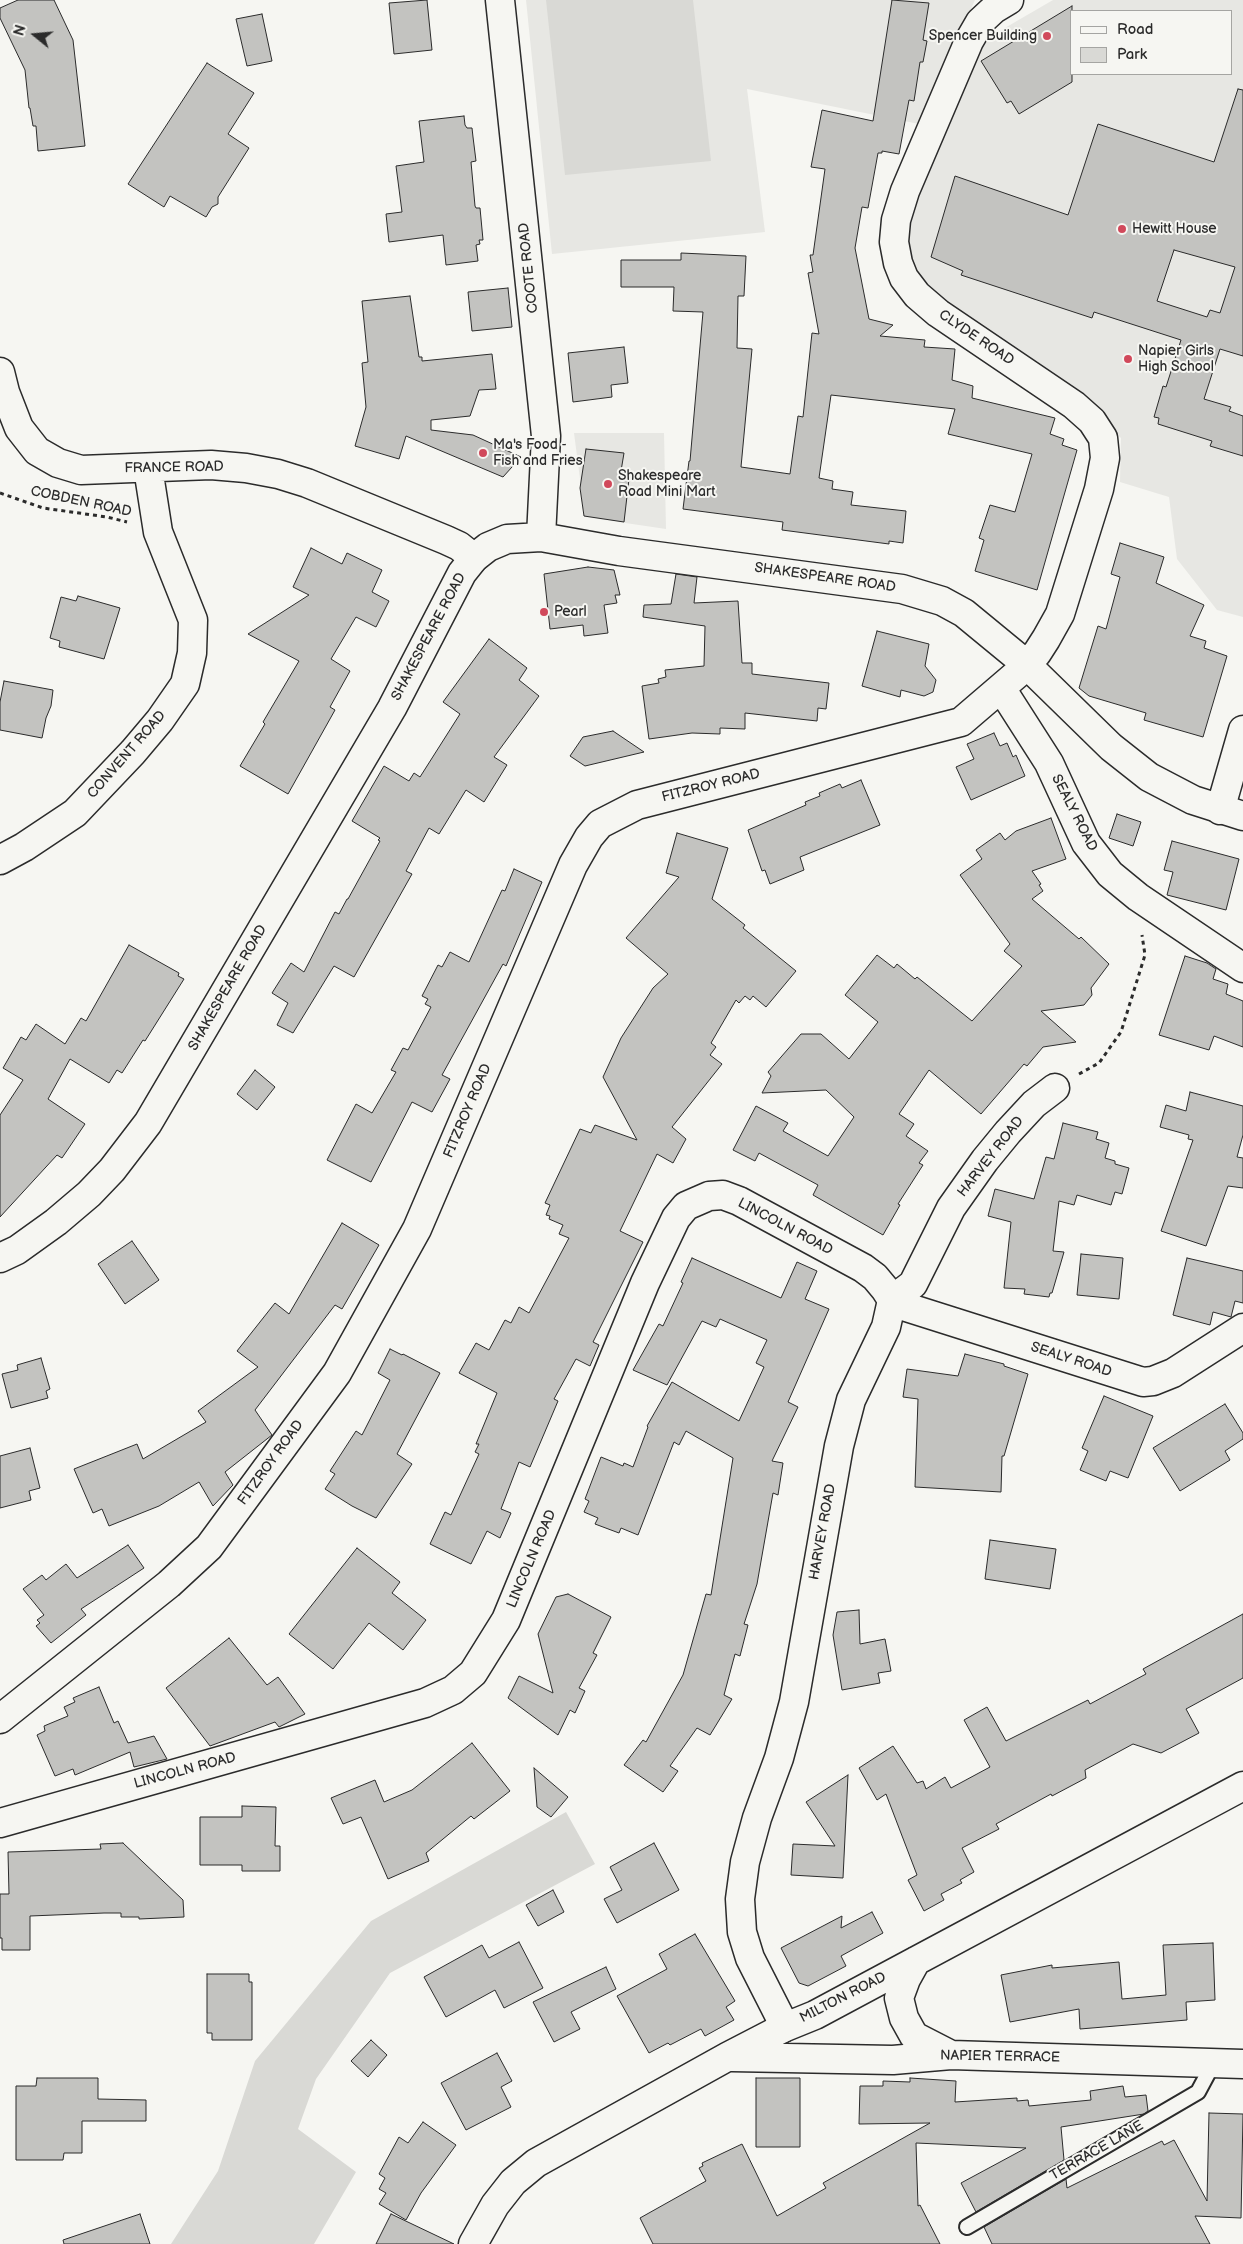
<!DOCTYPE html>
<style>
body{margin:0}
#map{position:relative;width:1243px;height:2244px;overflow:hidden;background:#f6f6f2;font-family:"Balsamiq Sans",sans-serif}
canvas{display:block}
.legend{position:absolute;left:1070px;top:10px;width:162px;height:65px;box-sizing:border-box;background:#f6f6f2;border:1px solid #a5a5a2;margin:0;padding:6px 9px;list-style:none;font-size:15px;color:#2b2b2b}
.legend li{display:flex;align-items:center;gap:10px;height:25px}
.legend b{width:25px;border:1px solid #a5a5a2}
.north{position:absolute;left:10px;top:10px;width:50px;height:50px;-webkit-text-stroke:4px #f6f6f2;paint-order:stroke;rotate:287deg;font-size:14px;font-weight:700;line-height:20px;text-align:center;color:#2b2b2b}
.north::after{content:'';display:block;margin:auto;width:18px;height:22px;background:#2b2b2b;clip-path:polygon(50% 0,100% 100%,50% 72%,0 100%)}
</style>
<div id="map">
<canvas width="1243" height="2244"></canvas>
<ul class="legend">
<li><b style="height:6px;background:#f6f6f2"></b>Road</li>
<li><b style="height:14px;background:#d9d9d5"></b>Park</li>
</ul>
<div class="north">N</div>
</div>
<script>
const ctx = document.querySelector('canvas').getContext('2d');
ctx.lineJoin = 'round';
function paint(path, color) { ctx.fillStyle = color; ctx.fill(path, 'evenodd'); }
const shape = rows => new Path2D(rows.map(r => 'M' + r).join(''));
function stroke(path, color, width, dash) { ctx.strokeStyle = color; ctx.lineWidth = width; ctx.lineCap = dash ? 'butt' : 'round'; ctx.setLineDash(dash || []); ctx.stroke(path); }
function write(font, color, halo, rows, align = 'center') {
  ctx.font = font + ' "Balsamiq Sans",sans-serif'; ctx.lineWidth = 4; ctx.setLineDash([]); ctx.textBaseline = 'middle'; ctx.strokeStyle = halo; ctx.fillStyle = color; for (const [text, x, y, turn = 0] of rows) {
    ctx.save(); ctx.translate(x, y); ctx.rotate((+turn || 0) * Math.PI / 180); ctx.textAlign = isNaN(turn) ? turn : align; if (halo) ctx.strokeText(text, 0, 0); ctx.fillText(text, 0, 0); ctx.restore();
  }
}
paint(shape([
 [526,0,975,0,919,124,747,89,765,232,552,254],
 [1053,0,1243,0,1243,617,1217,610,1177,559,1169,497,1120,482,1121,438,1107,425,919,294,904,224,979,43],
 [1072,11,1232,11,1232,74,1072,74],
 [574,433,664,433,666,529,585,517]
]), '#e7e7e3');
paint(shape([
 [546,0,693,0,711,161,565,175],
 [566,1812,595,1864,390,1973,316,2079,298,2129,356,2172,314,2244,171,2244,218,2171,255,2061,371,1921]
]), '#d9d9d5');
const building = shape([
 [18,0,54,0,73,40,85,146,38,151,36,126,33,126,30,108,29,108,25,70,0,18,0,8,18,0],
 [427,0,432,50,394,54,389,3,427,0],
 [892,0,929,3,923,40,927,41,923,62,920,62,914,101,909,100,899,154,882,151,882,153,878,153,868,208,862,207,855,248,869,319,893,325,880,336,925,340,924,347,955,349,952,380,973,386,972,398,1055,418,1050,434,1064,439,1062,445,1077,450,1037,590,975,571,984,540,979,538,990,505,1015,512,1032,454,948,434,955,409,831,395,819,478,833,481,832,489,853,492,851,505,906,511,903,543,889,541,889,544,782,530,783,522,683,509,689,461,690,461,703,312,673,311,674,287,621,287,621,260,681,260,681,253,746,256,744,296,738,296,737,348,752,349,741,467,790,474,798,416,803,417,812,333,819,334,808,273,813,272,810,255,813,255,825,169,811,167,822,110,873,121,892,0],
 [1072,6,1072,82,1019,114,1011,101,1007,103,981,61,1072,6],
 [262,14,272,61,247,66,236,19,262,14],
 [207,63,254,93,228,134,249,148,218,197,218,204,212,207,206,217,170,196,164,207,128,184,207,63],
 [1238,89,1243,90,1243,356,1220,349,1204,399,1231,407,1229,411,1243,416,1243,456,1210,446,1212,441,1158,424,1159,418,1154,417,1163,386,1166,387,1181,340,1094,312,1092,318,961,275,963,271,931,257,955,176,1068,215,1098,124,1214,162,1238,89],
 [1174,250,1235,267,1220,313,1210,310,1207,317,1157,301,1174,250],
 [464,116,465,125,467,128,472,128,473,137,476,161,471,162,475,206,476,208,480,208,483,240,479,240,480,244,476,245,478,261,446,265,443,235,389,242,386,214,402,212,396,166,424,162,419,121,464,116],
 [508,288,512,327,472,331,468,292,508,288],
 [410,296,419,357,422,357,422,361,492,354,496,389,479,390,470,416,431,420,431,430,473,435,521,457,503,477,406,436,399,459,355,446,366,407,362,363,368,362,362,301,410,296],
 [624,347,628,383,611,385,612,397,573,402,568,353,624,347],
 [586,449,624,453,620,477,629,479,624,522,584,516,580,488,586,449],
 [1120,543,1164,557,1156,583,1204,605,1190,636,1206,641,1204,648,1227,656,1203,737,1144,720,1146,713,1089,696,1079,688,1098,626,1106,629,1120,577,1111,574,1120,543],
 [311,548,342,564,347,553,382,570,372,592,389,601,376,627,356,617,331,659,350,671,330,707,335,710,288,794,240,766,265,724,263,722,299,661,248,634,309,595,293,587,311,548],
 [588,567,614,570,620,595,615,595,617,603,604,605,608,633,584,636,583,625,550,629,544,574,588,567],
 [676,574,697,577,694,603,738,601,742,663,752,663,752,674,829,683,826,709,818,708,817,721,745,713,745,729,720,728,720,734,692,733,649,739,642,686,659,683,658,679,666,677,665,670,704,666,705,626,643,617,644,605,671,604,676,574],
 [78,596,120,608,104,659,59,647,60,641,50,638,61,597,76,601,78,596],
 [877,631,929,644,925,666,936,680,933,692,924,696,901,690,900,697,862,686,877,631],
 [489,639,527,668,519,680,539,696,494,757,507,765,484,802,466,790,439,834,429,828,406,871,412,874,354,977,334,966,293,1033,277,1025,288,1003,272,993,291,963,304,972,335,912,339,914,347,899,348,899,380,841,378,840,380,838,352,821,384,766,409,781,414,773,420,777,460,714,443,702,489,639],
 [4,681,53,690,51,706,46,718,42,738,0,730,0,702,4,681],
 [613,731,644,752,585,766,570,756,583,737,613,731],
 [994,733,1000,746,1007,743,1013,757,1016,755,1025,776,971,800,956,767,974,759,967,744,994,733],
 [861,780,880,825,800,857,804,870,770,884,765,870,762,871,748,830,806,805,805,802,820,796,819,793,840,784,842,788,861,780],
 [1117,814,1141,822,1133,846,1109,838,1117,814],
 [1051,818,1066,859,1032,871,1041,884,1039,885,1043,891,1032,899,1079,939,1081,937,1109,964,1091,988,1092,995,1084,1005,1041,1011,1076,1042,1043,1047,1027,1066,1024,1064,981,1114,929,1070,899,1114,914,1124,906,1136,928,1151,919,1163,923,1165,898,1204,900,1205,883,1235,813,1195,818,1185,759,1153,755,1161,733,1150,756,1106,788,1123,783,1131,828,1156,854,1117,826,1090,762,1093,771,1076,768,1072,801,1034,821,1034,849,1059,878,1022,845,995,877,955,894,968,897,964,915,979,917,977,972,1021,1022,966,1004,951,1010,944,960,875,982,859,976,850,1000,833,1005,840,1016,831,1051,818],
 [677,833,728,848,712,899,745,925,743,928,796,971,766,1007,753,996,750,1000,745,996,739,1003,736,1000,711,1043,716,1047,710,1055,722,1064,672,1127,686,1139,673,1163,657,1154,620,1231,643,1242,593,1342,599,1345,590,1366,576,1359,554,1399,558,1401,530,1467,519,1462,501,1509,511,1513,500,1538,487,1531,471,1564,430,1544,445,1512,451,1515,479,1454,475,1452,479,1444,476,1444,497,1393,459,1373,476,1343,489,1350,505,1320,511,1323,519,1307,529,1313,569,1238,559,1234,563,1225,549,1219,550,1216,546,1215,550,1205,545,1203,580,1129,591,1133,595,1125,637,1140,603,1077,621,1038,653,988,668,974,626,938,679,877,666,873,677,833],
 [1172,841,1239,859,1226,910,1167,895,1173,872,1164,870,1172,841],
 [514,869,542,882,506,966,503,964,442,1075,450,1079,432,1112,412,1102,371,1182,327,1160,356,1104,372,1113,396,1072,391,1070,403,1048,408,1050,431,1007,425,1004,428,999,422,996,438,965,442,967,450,952,469,962,502,890,505,891,514,869],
 [129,945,179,973,178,976,184,979,145,1041,143,1040,122,1073,117,1070,109,1083,70,1059,48,1099,85,1124,62,1158,57,1155,0,1217,0,1115,23,1080,3,1068,21,1037,26,1040,36,1024,65,1044,81,1018,86,1021,129,945],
 [1185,956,1207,963,1216,969,1213,979,1228,984,1226,994,1243,1001,1243,1047,1214,1036,1209,1050,1159,1035,1185,956],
 [255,1070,275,1087,257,1110,237,1094,255,1070],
 [1190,1092,1243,1106,1243,1135,1237,1157,1243,1158,1243,1188,1228,1186,1206,1246,1161,1231,1193,1140,1188,1139,1189,1135,1160,1127,1166,1105,1186,1111,1190,1092],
 [1063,1123,1098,1132,1096,1139,1109,1143,1105,1158,1115,1161,1115,1164,1129,1168,1122,1194,1115,1192,1111,1205,1077,1195,1074,1205,1059,1201,1053,1251,1064,1252,1052,1293,1050,1293,1049,1297,1024,1294,1025,1289,1004,1288,1011,1222,988,1216,995,1189,1034,1199,1046,1157,1054,1159,1063,1123],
 [342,1223,379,1245,342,1309,335,1305,255,1410,272,1435,225,1472,233,1485,213,1506,199,1482,159,1506,109,1526,102,1509,93,1513,74,1469,137,1444,143,1459,206,1422,198,1411,258,1367,237,1351,275,1303,289,1314,342,1223],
 [132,1241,159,1280,125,1304,98,1264,132,1241],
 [1081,1254,1123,1258,1119,1299,1077,1295,1081,1254],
 [692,1258,781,1298,797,1262,817,1271,805,1299,829,1309,788,1402,798,1407,772,1461,783,1463,778,1495,773,1493,757,1584,744,1624,748,1625,740,1656,735,1654,724,1695,732,1699,710,1735,697,1728,670,1766,678,1771,663,1792,624,1765,643,1740,646,1742,683,1675,706,1594,711,1595,733,1458,686,1431,679,1445,674,1442,638,1535,621,1528,619,1533,595,1524,598,1518,584,1512,589,1501,585,1499,601,1457,623,1466,624,1463,633,1467,648,1427,647,1426,672,1382,739,1421,764,1367,756,1363,767,1340,720,1319,716,1327,702,1321,667,1385,633,1370,659,1324,663,1326,683,1283,681,1282,692,1258],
 [1187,1258,1243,1271,1243,1303,1235,1301,1231,1317,1213,1312,1210,1325,1173,1315,1187,1258],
 [390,1349,402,1355,403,1354,440,1373,397,1454,412,1464,376,1518,352,1506,325,1489,335,1474,330,1471,356,1431,362,1435,390,1380,378,1373,390,1349],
 [965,1354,1004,1364,1004,1366,1028,1374,1004,1456,1002,1456,1001,1492,915,1487,918,1399,903,1397,907,1369,958,1376,965,1354],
 [41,1358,50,1389,46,1391,48,1398,11,1408,2,1374,18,1370,17,1365,41,1358],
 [1104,1396,1153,1416,1128,1478,1110,1471,1106,1481,1080,1470,1088,1451,1082,1448,1104,1396],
 [1225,1404,1243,1433,1243,1439,1225,1451,1230,1460,1180,1491,1153,1448,1225,1404],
 [30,1448,40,1488,29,1491,31,1500,0,1508,0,1456,30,1448],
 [990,1540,1056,1549,1050,1589,985,1579,990,1540],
 [128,1545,144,1568,81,1609,86,1615,51,1643,36,1626,40,1623,37,1620,44,1615,23,1589,42,1575,46,1580,66,1564,77,1578,128,1545],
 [357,1548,400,1582,392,1593,426,1620,403,1650,369,1623,333,1669,289,1634,357,1548],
 [568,1594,611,1617,593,1653,597,1655,579,1688,585,1691,575,1713,570,1710,558,1735,508,1698,519,1676,553,1693,538,1634,556,1597,568,1594],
 [859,1610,860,1644,885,1639,891,1671,878,1673,880,1683,842,1690,833,1635,837,1612,859,1610],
 [1243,1614,1243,1678,1186,1709,1199,1733,1161,1753,1133,1744,1085,1770,1086,1778,1052,1796,1051,1794,996,1824,999,1829,962,1848,974,1872,960,1880,962,1883,941,1894,944,1900,924,1911,908,1880,917,1875,886,1794,877,1800,859,1768,893,1746,917,1783,923,1781,926,1789,945,1777,951,1788,990,1767,964,1720,987,1707,1006,1741,1088,1700,1090,1704,1146,1674,1143,1669,1243,1614],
 [229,1638,267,1685,278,1677,305,1714,279,1727,275,1722,210,1746,166,1688,229,1638],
 [99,1687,114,1723,118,1721,128,1743,154,1736,167,1759,134,1767,130,1752,75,1775,73,1769,55,1776,37,1735,45,1731,44,1726,68,1716,64,1707,75,1702,73,1698,99,1687],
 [472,1743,510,1791,474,1819,471,1816,426,1853,429,1861,388,1879,361,1817,343,1824,331,1798,375,1780,384,1802,412,1790,472,1743],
 [534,1768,568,1797,551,1817,537,1807,534,1768],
 [848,1775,843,1878,791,1875,793,1844,835,1846,806,1802,848,1775],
 [242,1806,276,1807,275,1846,280,1846,280,1871,242,1871,242,1865,200,1865,200,1817,242,1817,242,1806],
 [123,1843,183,1900,184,1917,139,1919,139,1917,121,1917,121,1913,104,1913,30,1916,30,1950,2,1950,2,1938,0,1938,0,1894,9,1894,8,1852,101,1849,100,1844,123,1843],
 [654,1843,679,1890,617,1923,604,1899,622,1890,610,1867,654,1843],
 [553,1890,564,1912,538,1926,526,1905,553,1890],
 [872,1912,883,1933,841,1956,846,1966,808,1986,799,1983,781,1948,842,1916,841,1928,872,1912],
 [695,1934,735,2001,726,2007,734,2020,705,2036,701,2029,670,2045,668,2043,649,2053,617,1996,667,1969,659,1954,695,1934],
 [519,1942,543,1988,504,2008,495,1990,446,2017,424,1977,482,1945,489,1958,519,1942],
 [1213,1943,1215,2000,1186,2002,1187,2020,1080,2029,1079,2009,1010,2022,1001,1975,1052,1965,1052,1968,1119,1962,1122,1999,1166,1995,1163,1945,1213,1943],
 [606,1967,616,1989,571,2012,580,2029,554,2042,533,2002,606,1967],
 [207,1974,249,1974,249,1982,252,1982,252,2040,212,2040,212,2033,207,2033,207,1974],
 [371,2040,387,2055,368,2077,351,2061,371,2040],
 [497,2053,512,2081,501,2087,511,2107,466,2130,441,2083,497,2053],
 [37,2078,98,2078,98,2099,146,2100,146,2121,82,2121,82,2153,64,2153,63,2160,16,2160,16,2086,36,2086,37,2078],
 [756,2078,800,2078,800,2147,756,2147,756,2078],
 [910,2078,956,2081,955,2102,1017,2098,1017,2101,1028,2100,1029,2106,1091,2100,1090,2091,1123,2086,1125,2097,1146,2095,1148,2111,1144,2114,1061,2127,1064,2160,976,2212,961,2183,1026,2148,916,2143,918,2206,920,2205,940,2244,653,2244,640,2218,706,2181,699,2168,703,2166,702,2163,742,2144,777,2216,826,2188,823,2183,930,2123,859,2124,860,2086,883,2086,883,2081,910,2082,910,2078],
 [1209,2113,1243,2114,1241,2218,1195,2216,1210,2244,992,2244,984,2227,1066,2179,1067,2188,1162,2141,1164,2145,1174,2140,1207,2201,1209,2113],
 [423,2122,456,2145,421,2193,406,2220,379,2204,386,2193,379,2189,385,2178,379,2174,399,2137,408,2143,423,2122],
 [140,2214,150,2244,64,2244,63,2240,140,2214],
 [391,2214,454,2244,376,2244,391,2214]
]);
paint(building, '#c3c3c0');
stroke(building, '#2b2b2b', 1);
const lane = shape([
 [967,2227,1198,2092,1213,2064]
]);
const street = shape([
 [0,372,5,392,19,428,37,451,58,463,81,470,211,465,246,468,278,474,307,483,446,540,459,546,474,558],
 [1001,688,1049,763,1086,843,1110,874,1138,897,1243,968],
 [1220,810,1243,730],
 [0,860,24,847,75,813,133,752,160,720,185,684,192,653,193,620,158,532,148,468],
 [892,1300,903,1306,1143,1382,1153,1381,1173,1373,1243,1328],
 [892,1300,913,1284,951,1208,985,1160,1008,1132,1034,1104,1055,1088],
 [0,1719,169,1584,209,1547,337,1373,417,1229,573,865,589,837,600,824,637,805,961,722,1017,674,1037,653,1046,639,1060,614,1099,489,1105,458,1103,438,1092,421,1074,405,938,313,917,295,904,278,898,263,894,242,896,220,905,191,969,41,980,22,994,9,1009,0],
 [0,1823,425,1703,453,1690,473,1673,506,1620,645,1283,676,1218,686,1206,709,1196,723,1195,739,1201,863,1268,875,1277,885,1289,892,1300],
 [783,2028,779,2015,750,1958,742,1932,740,1899,745,1862,757,1818,779,1758,794,1702,839,1446,851,1400,886,1327,892,1300]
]);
const secondary = shape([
 [500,0,546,436,541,537],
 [0,1258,17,1250,56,1222,89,1194,112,1170,148,1123,392,708,462,573,474,558,488,547,507,539,541,537,619,551,902,589,942,601,964,613,1026,664,1111,747,1149,777,1193,800,1243,816],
 [916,1961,906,1979,899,1998,904,2018,914,2036,951,2055],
 [732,2057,893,2060,951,2055,1243,2064],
 [473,2244,495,2205,513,2182,536,2163,727,2057,783,2028,815,2015,1243,1786]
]);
stroke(lane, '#2b2b2b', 18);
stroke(street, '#2b2b2b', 31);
stroke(secondary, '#2b2b2b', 31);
stroke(shape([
 [0,493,43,508,107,517,127,522],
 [1079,1074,1099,1063,1121,1032,1145,955,1142,935]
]), '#2b2b2b', 3, [4, 4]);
stroke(lane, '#f6f6f2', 14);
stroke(street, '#f6f6f2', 28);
stroke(secondary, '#f6f6f2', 28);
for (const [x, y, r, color] of [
 [1047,36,5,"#d1495b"],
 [1122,229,5,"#d1495b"],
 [1128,359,5,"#d1495b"],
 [483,453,5,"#d1495b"],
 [608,484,5,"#d1495b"],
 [544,612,5,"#d1495b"]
]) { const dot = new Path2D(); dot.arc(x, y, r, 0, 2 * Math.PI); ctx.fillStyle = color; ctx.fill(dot); stroke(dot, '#f6f6f2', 2); }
write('14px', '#2b2b2b', '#f6f6f2', [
 ["Spencer Building",1037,36,"right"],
 ["Hewitt House",1132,229],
 ["Napier Girls",1138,351],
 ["High School",1138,367],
 ["Ma's Food -",493,445],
 ["Fish and Fries",493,461],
 ["Shakespeare",618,476],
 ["Road Mini Mart",618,492],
 ["Pearl",554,612]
], 'left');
write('14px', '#2b2b2b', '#f6f6f2', [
 ["COOTE ROAD",529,268,-96],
 ["CLYDE ROAD",976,338,34],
 ["FRANCE ROAD",174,468,-1],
 ["COBDEN ROAD",81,502,12],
 ["SHAKESPEARE ROAD",825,578,8],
 ["SHAKESPEARE ROAD",429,637,-62],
 ["CONVENT ROAD",127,755,-49],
 ["FITZROY ROAD",711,786,-14],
 ["SEALY ROAD",1074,813,63],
 ["SHAKESPEARE ROAD",228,988,-60],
 ["FITZROY ROAD",468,1111,-67],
 ["HARVEY ROAD",991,1157,-52],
 ["LINCOLN ROAD",785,1227,28],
 ["SEALY ROAD",1071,1360,18],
 ["FITZROY ROAD",271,1463,-54],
 ["HARVEY ROAD",823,1532,-80],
 ["LINCOLN ROAD",532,1559,-67],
 ["LINCOLN ROAD",185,1771,-15],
 ["MILTON ROAD",843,1998,-27],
 ["NAPIER TERRACE",1000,2057,1],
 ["TERRACE LANE",1097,2151,-30]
]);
</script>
